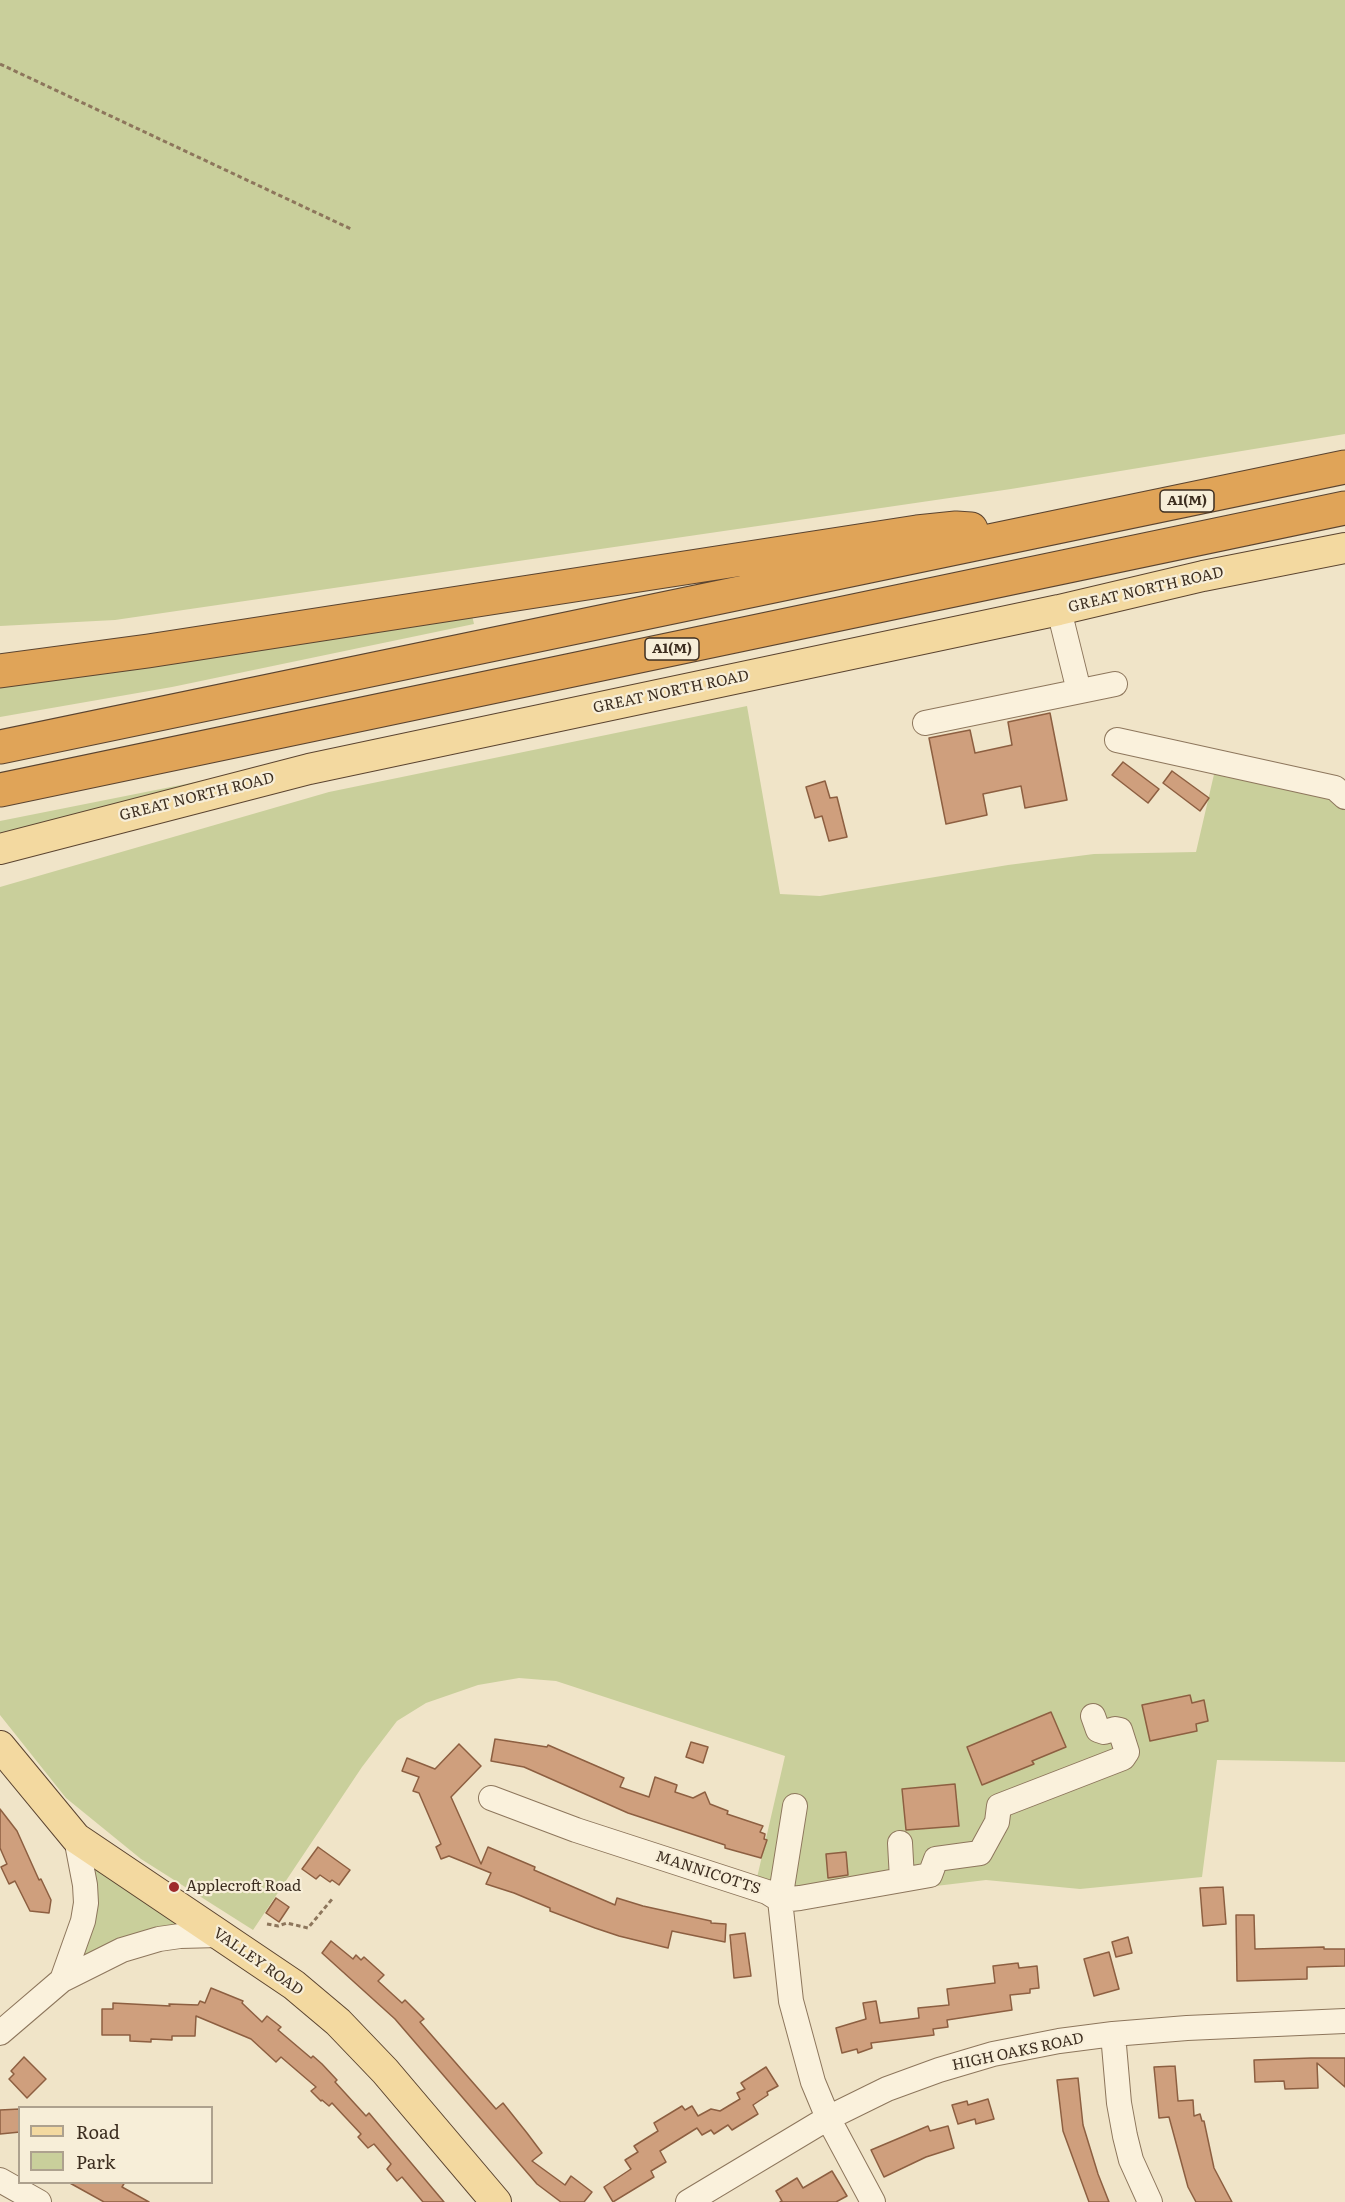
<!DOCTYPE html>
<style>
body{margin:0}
#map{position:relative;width:1345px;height:2202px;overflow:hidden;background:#f0e4c8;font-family:Literata,serif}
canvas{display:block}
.legend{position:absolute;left:18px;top:2106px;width:195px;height:78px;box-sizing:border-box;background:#f7eed8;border:2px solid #ada18e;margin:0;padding:8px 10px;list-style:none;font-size:18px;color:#3d2e20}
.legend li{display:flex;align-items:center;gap:12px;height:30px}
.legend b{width:30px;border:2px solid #ada18e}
</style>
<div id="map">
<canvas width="1345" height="2202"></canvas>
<ul class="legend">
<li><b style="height:8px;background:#f3d9a0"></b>Road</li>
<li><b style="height:16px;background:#c9cf9b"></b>Park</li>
</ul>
</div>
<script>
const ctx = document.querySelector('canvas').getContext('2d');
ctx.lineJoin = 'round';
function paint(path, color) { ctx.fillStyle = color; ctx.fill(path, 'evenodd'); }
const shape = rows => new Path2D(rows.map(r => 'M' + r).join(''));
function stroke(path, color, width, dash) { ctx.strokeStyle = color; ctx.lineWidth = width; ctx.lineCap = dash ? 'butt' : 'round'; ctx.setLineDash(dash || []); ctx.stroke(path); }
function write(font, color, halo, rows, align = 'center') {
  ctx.font = font + ' Literata,serif'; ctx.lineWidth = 4.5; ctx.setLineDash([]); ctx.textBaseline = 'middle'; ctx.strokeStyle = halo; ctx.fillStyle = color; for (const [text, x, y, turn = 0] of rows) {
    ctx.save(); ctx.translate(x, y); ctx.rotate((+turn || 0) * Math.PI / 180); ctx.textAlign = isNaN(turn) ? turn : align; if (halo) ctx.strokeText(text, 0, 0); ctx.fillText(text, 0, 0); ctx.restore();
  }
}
paint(shape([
 [0,0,1345,0,1345,434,1011,489,115,620,0,626],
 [471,611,474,624,172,687,0,717,0,683],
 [747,706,780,894,820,896,1008,865,1094,854,1196,852,1215,770,1345,797,1345,1762,1217,1760,1202,1877,1080,1889,986,1880,802,1902,756,1882,785,1756,556,1681,519,1678,478,1685,426,1703,397,1721,362,1767,253,1930,141,1859,66,1798,0,1715,0,887,329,792],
 [221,777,0,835,0,821],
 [98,1868,181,1924,86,1958,81,1953,94,1869]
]), '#c9cf9b');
const building = shape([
 [1050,713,1067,800,1025,808,1021,786,983,794,987,815,946,824,929,738,970,730,975,753,1012,745,1008,722,1050,713],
 [1123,762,1159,789,1148,803,1112,775,1123,762],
 [1172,771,1209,798,1200,811,1163,783,1172,771],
 [825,781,830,798,837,797,847,837,829,841,822,816,815,818,806,787,825,781],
 [1190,1695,1192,1703,1204,1700,1208,1721,1196,1724,1197,1731,1150,1741,1142,1705,1190,1695],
 [1051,1712,1066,1747,1032,1761,1034,1764,982,1785,967,1747,1051,1712],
 [495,1739,547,1747,548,1745,624,1778,620,1787,649,1797,655,1777,677,1785,675,1792,693,1798,705,1792,710,1804,728,1811,727,1814,763,1826,760,1832,765,1834,764,1839,767,1840,761,1858,725,1848,725,1845,628,1813,524,1767,491,1761,495,1739],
 [691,1742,708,1747,703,1763,686,1757,691,1742],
 [459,1744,481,1766,451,1797,481,1864,488,1847,535,1867,534,1870,615,1905,617,1898,643,1906,711,1921,711,1923,726,1924,725,1942,672,1931,668,1948,619,1936,595,1928,550,1911,550,1908,514,1893,486,1884,491,1873,449,1856,441,1859,436,1847,441,1844,419,1793,413,1791,419,1777,402,1771,407,1758,435,1769,459,1744],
 [955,1784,959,1826,906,1830,902,1789,955,1784],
 [0,1809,17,1831,39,1880,41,1879,51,1900,49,1913,30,1911,15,1881,9,1884,1,1867,7,1864,0,1848,0,1809],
 [318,1847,350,1870,339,1885,332,1880,330,1882,320,1875,316,1879,302,1869,318,1847],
 [846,1852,848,1875,828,1878,826,1854,846,1852],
 [1223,1887,1226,1924,1203,1926,1200,1888,1223,1887],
 [276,1898,289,1907,279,1922,266,1913,276,1898],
 [1236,1915,1254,1915,1255,1949,1324,1947,1324,1949,1345,1949,1345,1966,1307,1967,1307,1979,1237,1981,1236,1915],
 [745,1933,751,1976,734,1978,730,1935,745,1933],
 [1128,1937,1132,1953,1116,1957,1112,1942,1128,1937],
 [331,1941,353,1959,356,1955,361,1960,364,1957,384,1975,378,1981,402,2003,405,2000,424,2019,420,2022,496,2109,503,2103,527,2133,542,2153,532,2161,565,2185,571,2176,592,2192,584,2202,561,2202,537,2184,395,2019,322,1953,331,1941],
 [1109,1952,1119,1989,1094,1996,1084,1959,1109,1952],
 [1018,1963,1019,1968,1037,1966,1039,1988,1030,1989,1030,1993,1010,1995,1012,2010,947,2020,948,2027,933,2029,934,2035,871,2043,872,2048,858,2053,857,2049,842,2053,836,2028,866,2019,863,2003,876,2001,880,2023,919,2018,918,2008,949,2005,947,1989,995,1983,993,1966,1018,1963],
 [211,1988,243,2001,242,2003,262,2022,267,2016,281,2027,278,2030,311,2058,313,2056,322,2064,337,2080,335,2082,366,2116,369,2113,444,2202,423,2202,402,2177,397,2181,387,2169,391,2164,374,2144,368,2148,358,2137,361,2134,332,2103,329,2106,322,2100,321,2101,311,2091,316,2087,281,2057,276,2062,251,2039,196,2016,195,2036,172,2036,172,2040,151,2039,151,2042,130,2041,130,2035,102,2035,102,2009,113,2009,113,2003,170,2006,169,2004,198,2005,200,2001,205,2003,211,1988],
 [24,2057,46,2079,27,2098,9,2079,14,2074,11,2071,24,2057],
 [1311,2058,1345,2058,1345,2087,1317,2063,1318,2088,1285,2089,1284,2081,1255,2082,1254,2060,1311,2058],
 [1175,2066,1178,2101,1193,2100,1194,2116,1200,2114,1202,2121,1204,2121,1214,2168,1232,2202,1196,2202,1188,2187,1169,2117,1159,2118,1154,2067,1175,2066],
 [766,2067,778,2086,767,2092,768,2095,753,2105,758,2114,732,2130,728,2125,714,2134,711,2130,702,2135,697,2128,660,2151,666,2162,651,2171,654,2177,613,2202,604,2187,631,2169,625,2160,638,2152,634,2146,658,2131,654,2123,682,2106,685,2110,692,2106,698,2116,711,2109,720,2111,740,2099,737,2093,745,2089,741,2083,766,2067],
 [1078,2078,1083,2125,1098,2174,1109,2202,1089,2202,1063,2131,1057,2080,1078,2078],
 [988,2099,994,2119,976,2124,975,2119,958,2124,952,2105,967,2101,968,2105,988,2099],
 [20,2109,20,2132,0,2134,0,2110,20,2109],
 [928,2126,930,2131,948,2126,954,2148,926,2157,884,2177,871,2150,928,2126],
 [832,2171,847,2196,836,2202,780,2202,782,2201,776,2191,797,2178,803,2188,832,2171],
 [68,2182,125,2182,122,2187,149,2202,104,2202,68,2182]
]);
paint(building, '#cf9f7d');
stroke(building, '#8d5f41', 1.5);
const minor = shape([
 [1059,610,1079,691],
 [925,723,1115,684],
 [1117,740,1335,788,1345,797],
 [491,1798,576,1830,767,1892,780,1900,791,2001,813,2082,828,2118,873,2202],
 [795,1806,780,1900,800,1898,930,1875,936,1859,980,1853,997,1822,999,1806,1123,1758,1127,1752,1120,1730,1115,1729,1104,1732,1098,1730,1093,1716],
 [900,1843,902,1879],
 [62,1980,83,1921,86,1903,85,1885,76,1838],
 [0,2033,62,1980,122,1950,159,1939,180,1936,219,1935],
 [1113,2034,1119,2103,1125,2136,1131,2160,1150,2202],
 [0,2180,39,2202],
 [688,2202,828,2118,887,2089,939,2070,993,2054,1059,2041,1113,2034,1187,2028,1345,2021]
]);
const major = shape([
 [0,849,309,769,1059,610,1203,576,1345,548],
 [0,1746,76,1838,294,1985,338,2022,385,2071,496,2202]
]);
const highway = shape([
 [0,671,148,651,917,532,956,528,971,529],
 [0,747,1345,467],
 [0,790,1345,508]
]);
stroke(minor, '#8d765c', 26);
stroke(major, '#5b4430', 32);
stroke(highway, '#5b4430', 35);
stroke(shape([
 [0,64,351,229],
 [267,1924,278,1926,287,1923,308,1928,333,1898]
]), '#8d765c', 3, [4.5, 3]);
stroke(minor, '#faf1dc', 24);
stroke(major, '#f3d9a0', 30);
stroke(highway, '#e0a458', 33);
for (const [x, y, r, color] of [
 [174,1887,6,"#9e2a2b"]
]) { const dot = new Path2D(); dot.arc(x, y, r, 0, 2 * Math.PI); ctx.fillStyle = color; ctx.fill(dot); stroke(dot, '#f7eed8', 2); }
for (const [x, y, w] of [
 [1187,501,54],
 [672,649,54]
]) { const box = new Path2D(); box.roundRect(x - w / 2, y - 11, w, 22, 4.5); ctx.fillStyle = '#f7eed8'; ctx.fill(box); stroke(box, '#3d2e20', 1.5); }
write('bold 14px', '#3d2e20', null, [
 ["A1(M)",1187,501],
 ["A1(M)",672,649]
]);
write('15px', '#3d2e20', '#f7eed8', [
 ["GREAT NORTH ROAD",1146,590,-13],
 ["GREAT NORTH ROAD",671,692,-12],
 ["GREAT NORTH ROAD",197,797,-14],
 ["MANNICOTTS",708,1873,18],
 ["VALLEY ROAD",258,1962,35],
 ["HIGH OAKS ROAD",1018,2052,-12]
]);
write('15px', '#3d2e20', '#f7eed8', [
 ["Applecroft Road",186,1887]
], 'left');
</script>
